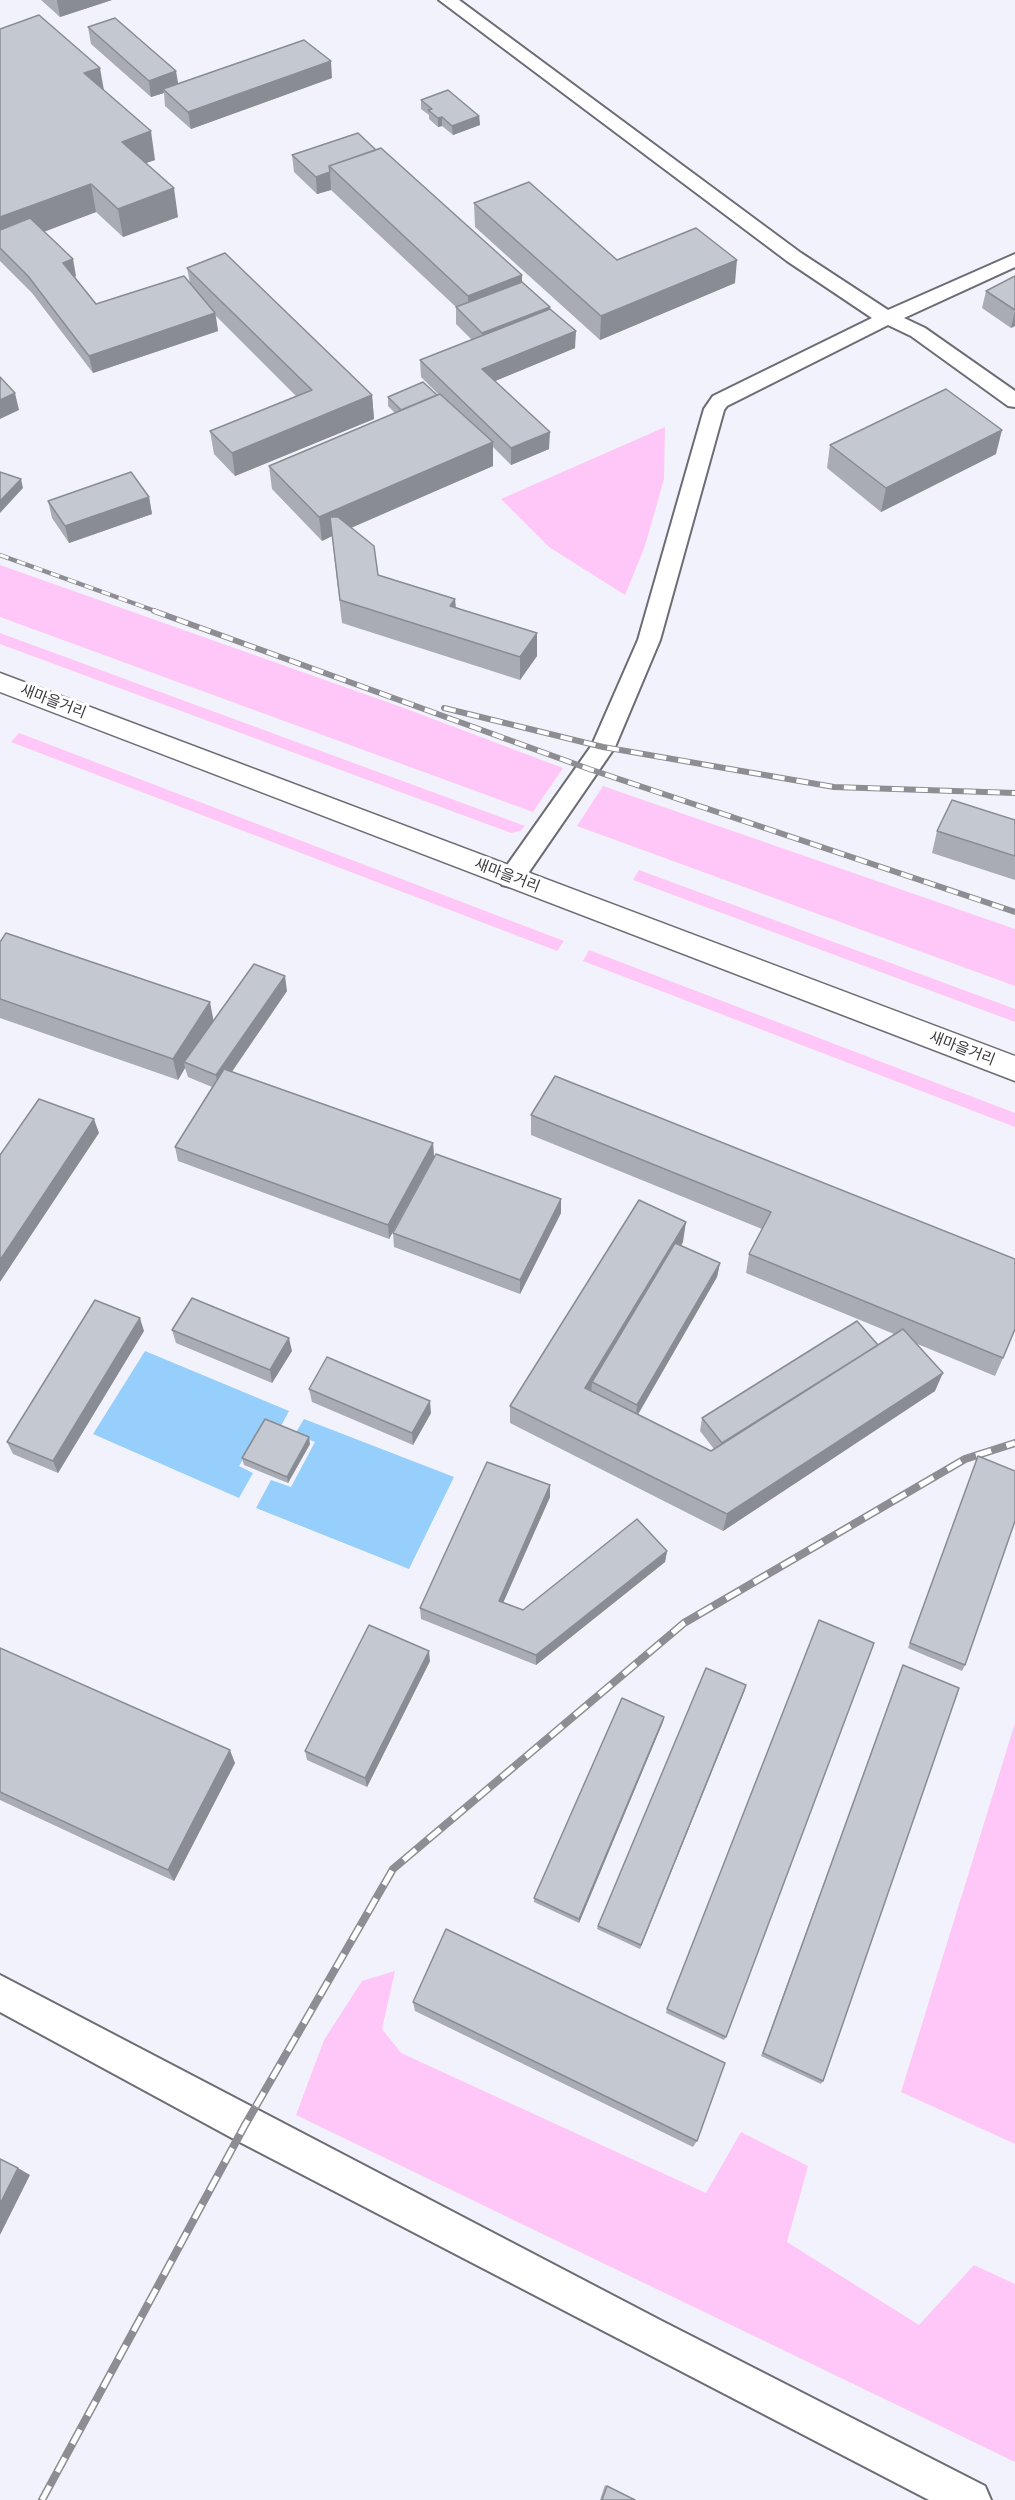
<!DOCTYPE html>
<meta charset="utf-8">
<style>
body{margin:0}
canvas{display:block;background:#f2f2fc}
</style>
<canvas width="1015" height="2500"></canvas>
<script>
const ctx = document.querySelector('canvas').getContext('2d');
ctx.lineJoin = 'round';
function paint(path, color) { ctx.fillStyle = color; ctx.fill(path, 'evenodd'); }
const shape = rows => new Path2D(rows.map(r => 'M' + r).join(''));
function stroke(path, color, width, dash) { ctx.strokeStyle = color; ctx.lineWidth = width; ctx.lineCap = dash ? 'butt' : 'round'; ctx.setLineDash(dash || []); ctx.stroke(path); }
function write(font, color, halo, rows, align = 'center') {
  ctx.font = font + ' Helvetica,"Noto Sans KR",sans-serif'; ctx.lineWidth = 6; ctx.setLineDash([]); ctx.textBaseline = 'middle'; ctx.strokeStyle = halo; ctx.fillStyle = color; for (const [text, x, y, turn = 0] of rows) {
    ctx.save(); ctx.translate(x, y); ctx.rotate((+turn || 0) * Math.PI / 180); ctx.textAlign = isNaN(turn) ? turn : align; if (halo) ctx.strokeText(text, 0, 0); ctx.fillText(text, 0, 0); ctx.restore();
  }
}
paint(shape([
 [665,427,664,479,645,546,625,595,549,547,501,499],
 [0,565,404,708,563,768,533,812,0,617],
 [0,633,525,826,520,831,511,833,0,644],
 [19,733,564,941,557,951,11,742],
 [603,786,1015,929,1015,986,577,826],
 [639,870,1015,1009,1015,1022,633,880],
 [589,950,1015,1113,1015,1127,583,961],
 [1015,1723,1015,2144,901,2092],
 [395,1971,382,2029,401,2053,706,2193,741,2132,808,2166,787,2242,919,2325,974,2265,1015,2284,1015,2462,296,2115,324,2040,362,1981]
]), '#fec7f7');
paint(shape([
 [145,1351,289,1411,280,1428,266,1422,239,1466,253,1473,239,1498,93,1434],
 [304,1419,454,1477,409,1569,256,1508,271,1480,291,1487,315,1442,295,1434]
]), '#96cffc');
const lane = shape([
 [439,0,459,0,801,253,888,310,1015,254,1015,267,904,318,925,328,1015,391,1015,407,1008,406,911,336,888,325,727,406,724,410,660,640,615,747,520,885,511,887,502,885,498,878,592,745,638,640,704,409,713,396,872,318,787,261,439,0],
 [0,1975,660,2320,985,2486,991,2500,929,2500,232,2138,0,2012,0,1975]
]);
const secondary = shape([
 [0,673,1015,1056,1015,1081,0,692,0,673]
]);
stroke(lane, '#6c6c74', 4);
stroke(secondary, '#6c6c74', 3);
paint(lane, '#fff');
paint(secondary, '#fff');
const railFar2 = shape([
 [0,555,158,612]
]);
const railFar1 = shape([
 [154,611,589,769,1015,912],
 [444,708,603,747,834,787,1015,793]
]);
const rail = shape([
 [42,2500,245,2125,393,1869,684,1623,965,1459,1015,1443]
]);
stroke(railFar2, '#8d8d93', 4.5);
stroke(railFar1, '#8d8d93', 6);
stroke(rail, '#8d8d93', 8);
stroke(railFar2, '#fff', 3, [9]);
stroke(railFar1, '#fff', 4, [12]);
stroke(rail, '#fff', 5, [16]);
paint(shape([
 [41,0,112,0,60,17],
 [88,27,178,84,332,78,191,129,165,106,164,93,151,97,91,44],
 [0,29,104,90,155,160,146,163,178,217,123,237,96,212,44,232,76,276,75,277,96,304,190,283,187,268,372,395,374,419,235,476,214,454,210,431,296,396,216,316,218,331,93,373,32,293,0,261],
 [421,100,479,116,480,125,453,135,442,126,438,127,429,119,429,115,421,109],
 [376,150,522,275,522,282,550,307,550,309,575,348,495,381,549,449,511,465,493,447,493,466,351,528,378,575,455,599,456,607,537,656,520,680,342,623,332,536,322,541,272,489,269,466,395,413,388,406,388,397,438,394,421,377,420,360,472,340,456,324,456,307,331,190,317,194,294,172,292,155],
 [474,203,617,259,735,283,600,340,475,227],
 [1015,276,1015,326,1011,328,982,308,986,291],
 [830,445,996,454,881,512,827,468],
 [149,497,152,514,69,543,52,518,48,501],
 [1015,820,1015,880,932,853,937,831],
 [0,942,214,1021,287,991,232,1072,433,1143,434,1157,389,1239,178,1161,175,1147,212,1087,188,1077,185,1068,178,1080,0,1018],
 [555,1076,1003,1358,995,1376,915,1343,935,1391,723,1531,510,1423,510,1406,683,1242,681,1246,720,1263,717,1277,638,1414,711,1451,714,1449,700,1431,702,1418,878,1345,894,1334,746,1273,749,1254,762,1229,531,1135,531,1115],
 [561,1213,520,1294,394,1247,393,1233],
 [172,1330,292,1351,272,1383,176,1343],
 [144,1331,58,1473,13,1454,7,1442],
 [309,1389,431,1413,413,1445,312,1402],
 [310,1444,288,1483,244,1465,242,1458],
 [978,1456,965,1665,962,1671,908,1648],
 [550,1485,550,1497,503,1603,523,1610,667,1551,665,1562,536,1665,421,1619,420,1608],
 [0,1648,235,1763,174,1881,0,1800],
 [430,1661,367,1787,307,1760,305,1751],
 [903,1665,823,2081,821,2084,761,2056],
 [746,1685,640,1949,597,1929,598,1926],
 [664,1717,663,1722,579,1923,534,1902,534,1898],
 [413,2002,697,2141,693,2147,415,2011],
 [667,2009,726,2037,724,2040,666,2013],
 [605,2485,635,2500,600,2500]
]), '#a9acb4');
paint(shape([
 [57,0,112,0,60,17],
 [331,61,332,78,191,129,188,112],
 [100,68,105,96,84,73],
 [176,71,179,88,163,89,164,93,151,97,149,81],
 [479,116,480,125,453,135,452,126],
 [442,117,442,126,438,127,438,118],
 [151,131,155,160,126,170,122,142],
 [330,172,331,190,317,194,316,177],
 [91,184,96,212,0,248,0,217],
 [174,188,178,217,123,237,118,209],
 [73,259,76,276,67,280,63,263],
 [737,260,735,283,600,340,601,316],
 [522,275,522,299,469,319,468,296],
 [550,307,550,324,482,350,482,333],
 [1015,311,1015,326,1011,328],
 [215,313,218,331,93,373,89,356],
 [576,331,575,348,483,386,482,369],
 [15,393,19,410,0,419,0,400],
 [372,395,374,419,235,476,232,453],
 [1002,430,996,454,881,512,886,488],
 [550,432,549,449,511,465,511,448],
 [493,442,493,466,332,536,330,517,332,536,322,541,319,517],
 [21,479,23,488,0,513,0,501],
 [149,497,152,514,69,543,65,526],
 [455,599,456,622,450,606],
 [537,633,537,656,520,680,520,657],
 [285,976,287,991,219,1090,216,1075],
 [210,1002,214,1023,184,1062,185,1068,178,1080,173,1059],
 [94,1119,99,1133,0,1282,0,1260],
 [433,1143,434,1157,389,1239,388,1225],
 [561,1199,561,1213,520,1294,520,1280],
 [686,1222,683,1242,596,1385,592,1382,591,1394,585,1388],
 [720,1263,717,1277,636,1418,637,1405],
 [140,1318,144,1331,58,1473,53,1461],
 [289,1338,292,1351,272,1383,270,1370],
 [943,1373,935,1391,723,1531,727,1514],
 [430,1401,431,1413,413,1445,412,1433],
 [309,1437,310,1444,288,1483,287,1477],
 [550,1485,550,1497,499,1612,499,1601],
 [667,1551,665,1562,536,1665,536,1655],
 [429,1651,430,1661,367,1787,365,1778],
 [746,1685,745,1690,640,1949,641,1945],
 [664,1717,663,1722,579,1923,579,1919],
 [230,1750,235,1763,174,1881,168,1870],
 [18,2168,30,2175,0,2235,0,2204]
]), '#898c92');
const building = shape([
 [39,15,100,68,84,73,151,131,122,142,174,188,118,209,91,184,0,217,0,29,39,15],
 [115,18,176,71,149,81,88,27,115,18],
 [304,40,331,61,188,112,163,89,304,40],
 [448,90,479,116,452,126,442,117,438,118,428,110,432,109,421,100,448,90],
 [358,133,376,150,329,166,330,172,316,177,292,155,358,133],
 [381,148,522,275,468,296,329,166,381,148],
 [529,182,617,260,696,228,737,260,601,316,474,203,529,182],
 [30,218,73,259,63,263,96,304,184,276,215,313,89,356,28,276,0,248,0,230,30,218],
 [225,253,372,395,232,453,210,431,312,390,187,268,225,253],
 [1015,276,1015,310,986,291,1015,276],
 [522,282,550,307,482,333,456,307,522,282],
 [550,309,576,331,482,369,550,432,511,448,420,360,550,309],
 [0,377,15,393,0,400,0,377],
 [423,382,437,395,401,410,388,397,423,382],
 [946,389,1002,430,886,488,830,445,946,389],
 [440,394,493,442,319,517,269,466,440,394],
 [0,472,21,479,0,501,0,472],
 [131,472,149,497,65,526,48,501,131,472],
 [330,517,338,517,374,546,378,575,455,599,450,606,537,633,520,657,340,600,330,517],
 [952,800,1015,820,1015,856,937,831,952,800],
 [6,933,210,1002,173,1059,0,999,0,942,6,933],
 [254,964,285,976,216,1075,184,1062,254,964],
 [224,1069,433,1143,388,1225,175,1147,224,1069],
 [555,1076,1015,1259,1015,1329,1003,1358,749,1254,771,1212,531,1115,555,1076],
 [39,1099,94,1119,0,1260,0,1155,39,1099],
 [436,1154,561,1199,520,1280,393,1233,436,1154],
 [639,1200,686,1222,585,1388,711,1451,903,1329,943,1373,727,1514,510,1406,639,1200],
 [675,1243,720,1263,637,1405,592,1382,675,1243],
 [192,1298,289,1338,270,1370,172,1330,192,1298],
 [95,1300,140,1318,53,1461,7,1442,95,1300],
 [857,1321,878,1345,722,1443,702,1418,857,1321],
 [327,1357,430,1401,412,1433,309,1389,327,1357],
 [265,1419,309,1437,287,1477,242,1458,265,1419],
 [978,1456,1015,1471,1015,1521,965,1665,910,1643,978,1456],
 [487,1462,550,1485,499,1601,523,1610,637,1519,667,1551,536,1655,420,1608,487,1462],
 [819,1620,874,1643,726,2037,667,2009,819,1620],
 [369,1625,429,1651,365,1778,305,1751,369,1625],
 [0,1648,230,1750,168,1870,0,1792,0,1648],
 [903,1665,959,1688,823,2081,763,2053,903,1665],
 [706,1668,746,1685,641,1945,598,1926,706,1668],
 [622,1698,664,1717,579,1919,534,1898,622,1698],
 [446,1929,725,2063,697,2141,413,2002,446,1929],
 [0,2159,18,2168,0,2204,0,2159],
 [607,2486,635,2500,602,2500,607,2486]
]);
paint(building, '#c4c8d1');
stroke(building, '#898c92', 1.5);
write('15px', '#39383c', '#fff', [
 ["새마을거리",53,702,21],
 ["새마을거리",507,876,21],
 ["새마을거리",962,1049,21]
]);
</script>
